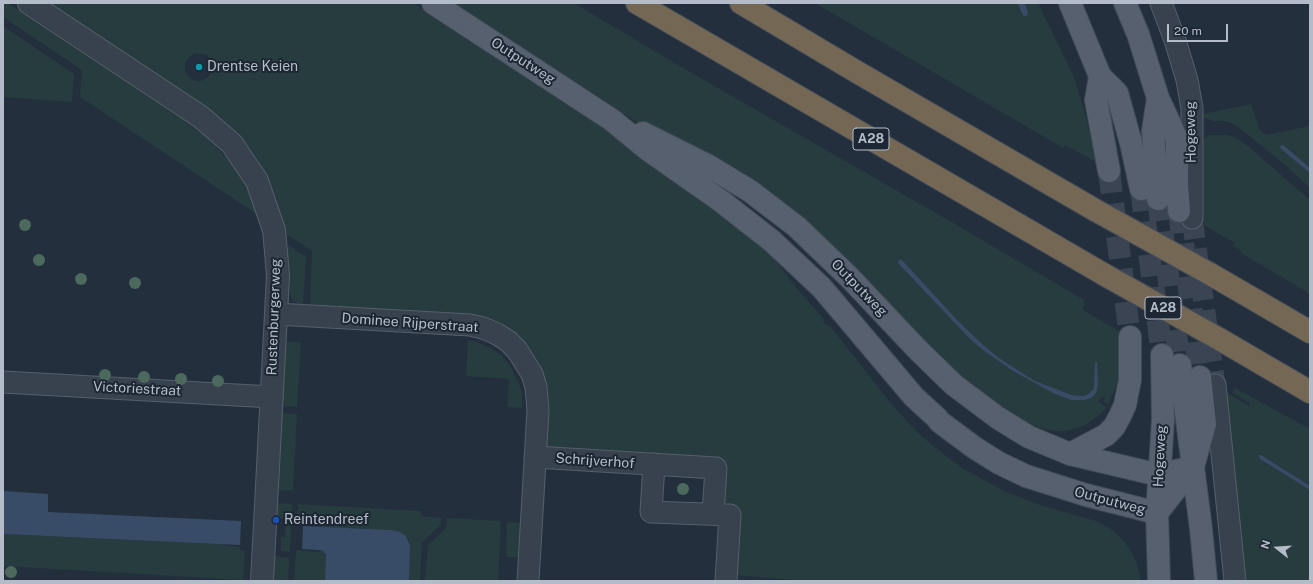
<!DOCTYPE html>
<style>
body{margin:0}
#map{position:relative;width:1313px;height:584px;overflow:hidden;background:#242f3e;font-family:"Public Sans",sans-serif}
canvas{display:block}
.frame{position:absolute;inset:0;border:4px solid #b4bcc9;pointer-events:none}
.north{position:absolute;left:1257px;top:528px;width:40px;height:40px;-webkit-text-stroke:3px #1d2633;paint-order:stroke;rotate:287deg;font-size:11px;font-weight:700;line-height:16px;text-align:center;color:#b4bcc9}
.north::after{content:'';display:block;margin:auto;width:14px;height:18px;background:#b4bcc9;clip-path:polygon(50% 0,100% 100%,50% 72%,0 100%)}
.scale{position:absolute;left:1167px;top:24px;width:61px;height:18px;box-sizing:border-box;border:2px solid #b4bcc9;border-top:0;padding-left:5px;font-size:12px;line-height:14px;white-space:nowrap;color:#b4bcc9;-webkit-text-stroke:3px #1d2633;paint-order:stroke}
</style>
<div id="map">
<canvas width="1313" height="584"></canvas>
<div class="frame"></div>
<div class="north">N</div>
<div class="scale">20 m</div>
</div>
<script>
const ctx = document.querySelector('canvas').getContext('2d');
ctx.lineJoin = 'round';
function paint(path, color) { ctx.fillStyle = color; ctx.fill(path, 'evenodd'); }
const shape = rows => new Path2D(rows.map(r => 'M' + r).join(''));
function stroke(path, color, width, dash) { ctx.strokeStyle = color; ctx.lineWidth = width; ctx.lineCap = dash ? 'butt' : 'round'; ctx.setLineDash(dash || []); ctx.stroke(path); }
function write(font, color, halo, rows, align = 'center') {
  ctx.font = font + ' "Public Sans",sans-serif'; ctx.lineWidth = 4; ctx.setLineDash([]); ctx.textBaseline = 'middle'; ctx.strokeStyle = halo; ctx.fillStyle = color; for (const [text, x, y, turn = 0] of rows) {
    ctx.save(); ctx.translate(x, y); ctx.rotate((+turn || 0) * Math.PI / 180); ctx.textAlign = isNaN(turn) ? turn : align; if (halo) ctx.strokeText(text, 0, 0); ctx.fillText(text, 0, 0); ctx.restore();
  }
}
paint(shape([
 [3,3,8,3,199,130,218,148,235,168,247,188,258,215,80,97,82,70,3,17],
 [47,3,413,3,631,145,770,253,794,285,824,319,823,321,825,324,831,327,893,406,921,436,941,452,964,469,1006,492,1040,505,1096,521,1111,529,1124,541,1132,553,1138,567,1141,581,807,581,735,575,739,508,721,506,723,458,566,450,545,451,537,363,524,344,310,306,312,251,286,234,281,213,271,184,257,160,246,145,231,129,215,115],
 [195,53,207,55,211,62,212,71,208,77,201,81,195,81,188,76,185,70,185,63,189,57],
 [453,3,574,3,678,65,950,221,1084,300,1083,310,1119,331,1120,344,1117,384,1108,405,1104,402,1105,399,1102,396,1098,402,1107,407,1100,415,1085,425,1067,431,1055,431,1043,429,1027,423,1013,416,964,380,923,340,866,279,644,127],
 [815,3,1038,3,1074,77,1086,117,1096,162,1065,145,1063,148],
 [3,26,74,74,72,102,3,97],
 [1196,82,1203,114,1251,104,1260,130,1266,135,1310,126,1310,188,1284,164,1237,126,1226,121,1213,121,1204,118,1202,116],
 [1209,135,1228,135,1237,138,1249,147,1310,200,1310,294,1241,253,1240,252,1241,250,1233,246,1235,243,1198,222,1201,141],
 [287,244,306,257,303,306,298,304,293,300,290,294],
 [468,340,477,342,492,349,502,356,510,366,519,384,522,393,522,408,507,407,509,379,466,376],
 [285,342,301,342,297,407,282,406],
 [1235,388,1310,429,1310,486,1261,455,1260,459,1310,490,1310,581,1241,581,1221,389,1249,406,1250,403,1232,393],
 [282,413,297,414,293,490,278,491],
 [276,503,292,504,290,552,281,551,281,537,285,537,286,519,276,519],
 [298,504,421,511,421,516,441,518,441,525,422,542,420,580,409,580,410,545,409,540,403,534,391,530,321,527,321,526,297,525],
 [447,518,501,521,498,581,425,581,428,545,446,528],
 [507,522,522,523,520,557,506,557],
 [3,534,222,544,222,545,240,547,240,550,245,551,243,580,3,566],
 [296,550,319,552,320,550,323,551,326,556,325,581,294,581],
 [274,556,289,558,288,581,272,581]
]), '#263c3f');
paint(shape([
 [1281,145,1283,145,1310,168,1310,173,1280,148],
 [899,260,902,260,958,321,983,345,999,358,1033,380,1071,395,1081,396,1087,395,1094,389,1095,363,1097,362,1098,386,1096,393,1091,398,1085,400,1071,400,1053,393,1013,371,983,350,970,339,898,263],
 [1259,455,1261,455,1310,486,1310,490,1260,459,1259,457],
 [3,491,48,494,48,512,241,521,240,545,3,534],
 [303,526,391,530,400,532,406,536,410,545,409,581,325,581,326,555,323,551,320,550,302,549]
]), '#394c67');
stroke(shape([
 [1021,3,1025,13]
]), '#394c67', 6);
stroke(shape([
 [1192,218,1215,385]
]), '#3a4453', 21, [21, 10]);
stroke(shape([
 [1109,171,1130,337],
 [1141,189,1162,355],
 [1158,199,1180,365],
 [1179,211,1200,377]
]), '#3a4453', 22, [22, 11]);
const minor = shape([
 [1161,3,1175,40,1187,80,1192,108,1192,218],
 [276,314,470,325,483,328,497,334,508,341,517,350,532,374,536,387,538,410,528,581],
 [3,382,272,397],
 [1215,385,1235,581],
 [535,457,716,468,713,514],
 [654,464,651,512,730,515,726,581]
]);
const tertiary = shape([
 [29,3,201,117,232,144,257,181,274,230,276,252,278,276,262,581]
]);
const primary = shape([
 [433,3,612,120,647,149,721,201,772,241,822,288,914,397,937,418,940,422,975,448,999,463,1026,476,1086,495,1157,513],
 [1070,3,1100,76,1117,93,1131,143,1141,189],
 [1125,3,1138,34,1158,98,1177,139,1177,186,1179,211],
 [1100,76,1096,100,1109,171],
 [643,133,707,165,750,191,797,227,850,278,918,350,954,385,998,418,1029,437,1070,454,1159,475,1193,467],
 [1158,199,1153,131,1158,98],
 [1180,365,1201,529,1206,581],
 [1070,454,1106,435,1114,427,1120,416,1125,405,1130,380,1130,337],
 [1157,513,1193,467,1205,424,1200,377],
 [1159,581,1157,513,1163,420,1162,355]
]);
const motorway = shape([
 [637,3,1105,275],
 [741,3,857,72,1095,210],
 [1212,275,1310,332],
 [1221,340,1310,392]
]);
stroke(minor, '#565f6c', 23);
stroke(tertiary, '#565f6c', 24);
stroke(primary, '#414a57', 24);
stroke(motorway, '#434c59', 24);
stroke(minor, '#38414e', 21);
stroke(tertiary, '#38414e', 22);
stroke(primary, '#56606e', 22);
stroke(motorway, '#746855', 22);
const motorwayBridge = shape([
 [1095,210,1212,275],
 [1105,275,1221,340]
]);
stroke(motorwayBridge, '#434c59', 24, []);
stroke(motorwayBridge, '#746855', 22);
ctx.fillStyle = '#4b6a5d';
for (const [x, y] of [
 [25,225],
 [39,260],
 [81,279],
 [135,283],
 [105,375],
 [144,377],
 [181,379],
 [218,381],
 [683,489],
 [11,572]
]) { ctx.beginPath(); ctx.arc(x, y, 6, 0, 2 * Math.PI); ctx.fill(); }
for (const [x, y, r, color] of [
 [199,67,4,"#0f9aa8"],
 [276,520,4,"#1a4fb4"]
]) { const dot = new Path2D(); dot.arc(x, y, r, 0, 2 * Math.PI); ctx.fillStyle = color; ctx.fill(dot); stroke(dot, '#1d2633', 1.5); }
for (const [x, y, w] of [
 [871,139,36],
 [1163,308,36]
]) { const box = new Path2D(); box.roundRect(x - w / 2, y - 11, w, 22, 3); ctx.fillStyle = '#1d2633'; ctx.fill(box); stroke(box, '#b4bcc9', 1); }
write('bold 13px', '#b4bcc9', null, [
 ["A28",871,139],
 ["A28",1163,308]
]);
write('14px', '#b4bcc9', '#1d2633', [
 ["Outputweg",523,61,33],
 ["Hogeweg",1191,132,-91],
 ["Outputweg",859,288,46],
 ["Rustenburgerweg",274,317,-88],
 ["Dominee Rijperstraat",410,323,4],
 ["Victoriestraat",137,389,3],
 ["Hogeweg",1160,456,-87],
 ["Schrijverhof",595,461,4],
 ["Outputweg",1110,501,15]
]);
write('14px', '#b4bcc9', '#1d2633', [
 ["Drentse Keien",207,67],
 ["Reintendreef",284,520]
], 'left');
</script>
